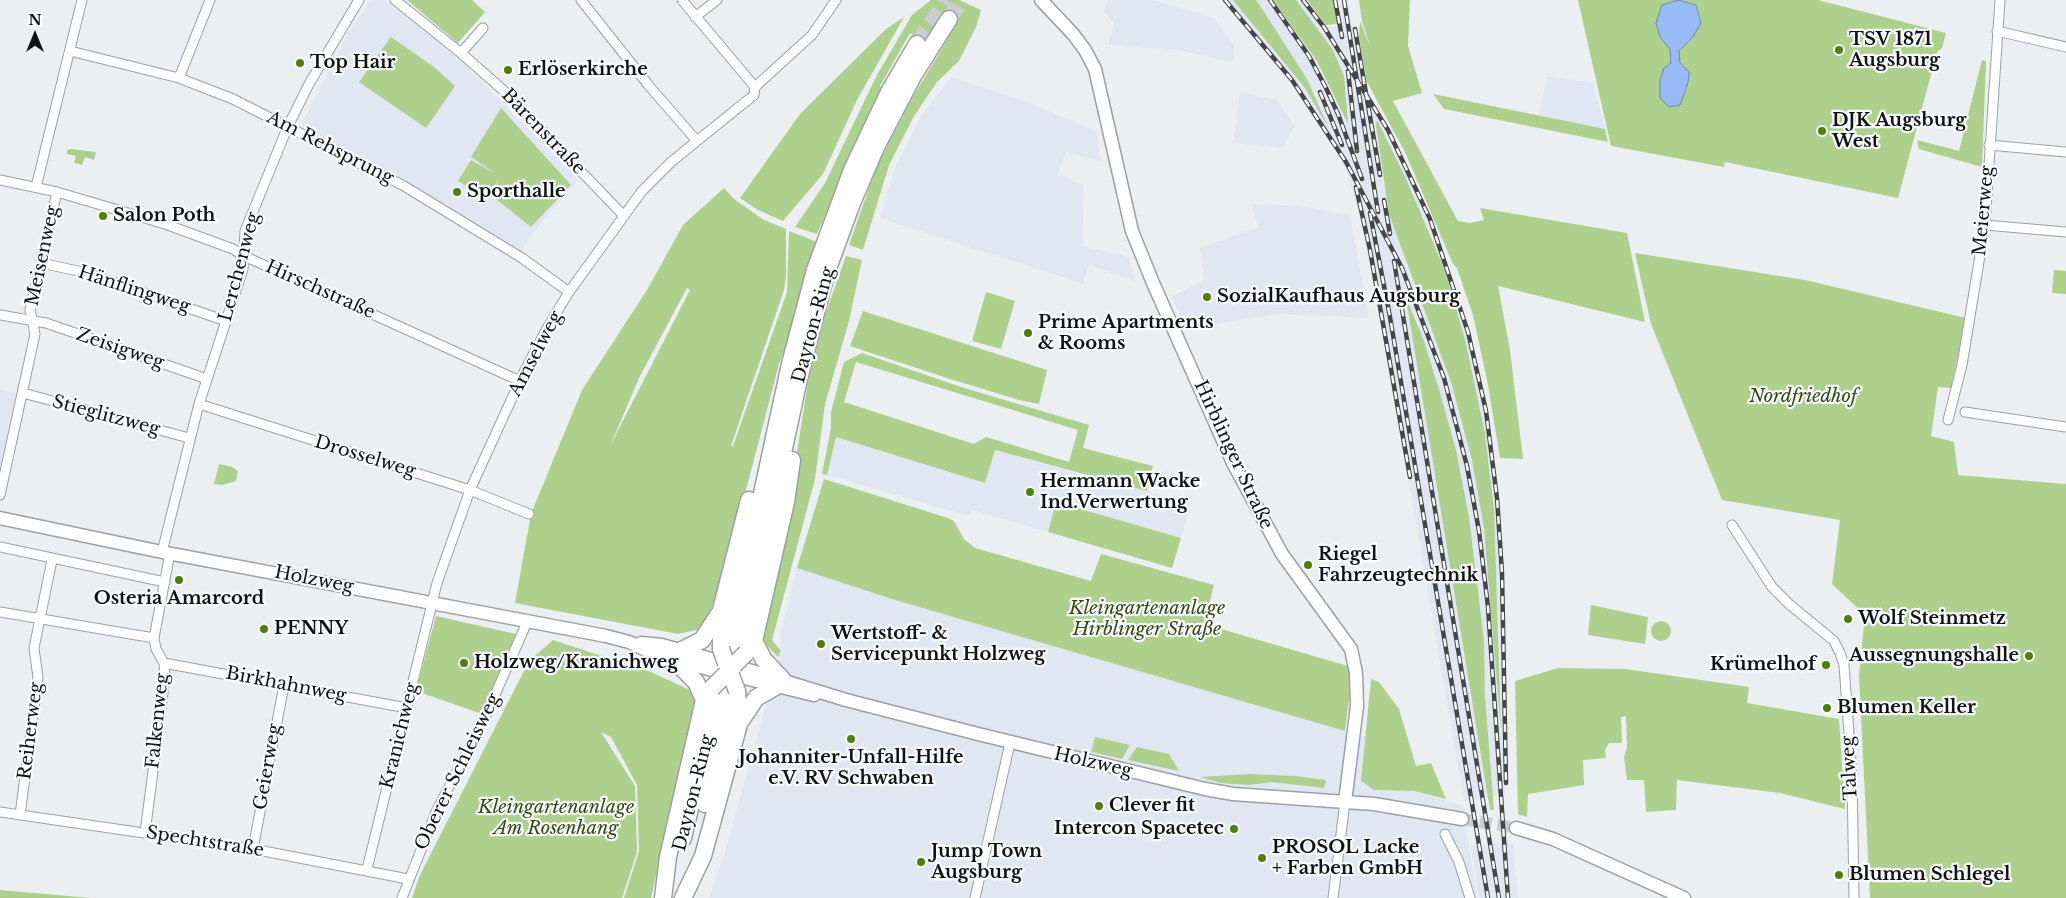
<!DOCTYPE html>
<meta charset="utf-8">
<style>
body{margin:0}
#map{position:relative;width:2066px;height:898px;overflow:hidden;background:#eceff2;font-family:"Libre Baskerville",serif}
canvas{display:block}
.north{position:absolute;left:10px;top:10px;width:50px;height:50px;-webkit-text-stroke:4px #fafcff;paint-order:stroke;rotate:0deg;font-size:14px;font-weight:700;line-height:20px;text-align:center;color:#111213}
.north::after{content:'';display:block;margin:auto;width:18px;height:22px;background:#111213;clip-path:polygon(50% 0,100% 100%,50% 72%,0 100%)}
</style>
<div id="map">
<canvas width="2066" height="898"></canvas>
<div class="north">N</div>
</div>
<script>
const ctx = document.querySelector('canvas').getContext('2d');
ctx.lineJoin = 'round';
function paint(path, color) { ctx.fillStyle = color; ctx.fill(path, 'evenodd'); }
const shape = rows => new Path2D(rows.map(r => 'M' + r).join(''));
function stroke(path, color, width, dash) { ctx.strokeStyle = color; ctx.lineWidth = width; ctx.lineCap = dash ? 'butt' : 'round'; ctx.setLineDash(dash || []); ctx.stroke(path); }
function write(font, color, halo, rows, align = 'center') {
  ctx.font = font + ' "Libre Baskerville",serif'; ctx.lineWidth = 4.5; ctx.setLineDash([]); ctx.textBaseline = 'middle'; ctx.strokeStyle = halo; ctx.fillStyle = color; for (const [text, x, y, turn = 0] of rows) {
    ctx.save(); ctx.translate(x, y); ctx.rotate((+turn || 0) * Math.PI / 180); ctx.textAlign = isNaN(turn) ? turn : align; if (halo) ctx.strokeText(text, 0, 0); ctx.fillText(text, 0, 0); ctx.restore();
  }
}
paint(shape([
 [370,0,387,0,460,59,578,180,540,224,520,253,415,188,301,125,349,31],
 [1107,0,1153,0,1214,18,1234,45,1233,62,1177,50,1108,45,1114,23,1104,12],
 [1224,0,1300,0,1322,28,1339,26,1345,39,1339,0,1348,0,1358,56,1371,103,1417,192,1440,251,1467,332,1484,411,1492,465,1498,529,1505,796,1464,801,1369,250,1344,162,1291,80],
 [951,77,1027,102,1096,131,1101,162,1066,152,1058,174,1084,185,1083,246,1129,257,1135,281,1089,265,1083,284,880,218,896,165,922,114],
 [1547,77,1593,82,1605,129,1538,117],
 [1240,92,1277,100,1295,126,1282,148,1233,143],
 [1252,204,1299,206,1350,215,1369,318,1279,314,1187,329,1171,297,1204,280,1200,248,1258,227],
 [0,389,20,395,0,477],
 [836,437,984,483,994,450,1089,477,1191,502,1181,538,1056,503,1048,532,972,510,969,516,827,475],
 [797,568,895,600,1367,737,1361,781,1374,790,1414,791,1463,806,1477,898,709,898,725,852,781,651,780,635],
 [1503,842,1513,843,1518,898,1479,898,1471,847]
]), '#e1e7f2');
paint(shape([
 [407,0,472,0,485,12,458,43],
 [931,0,959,0,981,10,976,27,959,61,937,82,914,116,889,165,863,250,849,245,876,168,914,95,958,22,943,12,924,43,910,33,880,86,881,88,817,234,795,227,825,183,877,75,912,15],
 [1233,0,1256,0,1261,7,1307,79,1328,127,1305,88],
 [1273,0,1296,0,1333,50,1344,76,1348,124,1317,61],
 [1307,0,1334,0,1338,24,1326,25],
 [1359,0,1410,0,1408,46,1422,93,1393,101,1458,221,1470,223,1484,220,1480,208,1627,233,1645,322,1498,286,1510,350,1523,459,1500,458,1488,385,1473,315,1457,268,1453,264,1405,152,1367,82,1359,37,1360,21,1370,46,1362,21],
 [1578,0,1818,0,1946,33,1942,48,1937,52,1898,198,1725,162,1724,167,1611,146],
 [904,17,857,100,823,174,783,221,758,210,740,198,800,114,886,29],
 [391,37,434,67,455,86,426,128,359,82],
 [1982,60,1986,61,1982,167,1919,149,1917,140,1959,151],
 [1433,94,1605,129,1608,142,1444,109],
 [501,108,571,185,531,227,491,195,500,177,487,198,458,181,471,160,496,174,471,157],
 [1377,120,1407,181,1446,273,1466,343,1485,434,1494,509,1501,731,1484,528,1472,460,1451,382,1389,214,1376,125],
 [71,149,96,152,94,160,85,157,82,165,74,163,76,156,67,154,67,150],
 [724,188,734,199,764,220,786,229,786,277,784,290,731,446,733,446,787,292,789,231,817,242,792,329,779,364,725,570,707,622,700,629,678,634,515,603,531,514,582,390,647,290,683,225],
 [687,288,690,290,610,446,640,376],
 [1635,253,1805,280,1966,318,1951,388,1938,387,1931,436,1954,442,1958,475,2066,484,2066,898,1870,898,1859,675,1865,615,1832,584,1840,520,1722,500,1651,324],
 [846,256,862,260,849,321,825,404,815,479,772,640,781,651,778,657,760,638,786,523,808,382,825,315],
 [2054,270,2066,271,2066,294,2052,293],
 [986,292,1015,301,1001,349,972,341],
 [1406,298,1423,338,1441,396,1456,450,1469,517,1484,641,1485,697,1494,810,1490,810],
 [863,311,1047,370,1039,404,1019,400,950,379,850,346],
 [862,353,961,387,1089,425,1083,448,1153,466,1147,491,995,450,985,483,836,437,827,475,822,474,831,428,831,412,844,362],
 [856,362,1078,430,1069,462,986,437,974,444,844,402],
 [219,464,232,467,238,471,236,481,222,485,214,484],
 [824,479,948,518,954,521,964,539,975,548,1091,581,1101,554,1214,585,1204,624,1348,666,1351,684,1345,731,895,600,797,568],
 [1056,502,1181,538,1172,568,1048,532],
 [1591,605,1648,617,1645,644,1588,635],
 [436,616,516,634,482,714,416,691],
 '1651 631a10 10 0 1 1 20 0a10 10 0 1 1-20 0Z',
 [553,640,651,672,690,690,695,698,651,898,624,898,639,851,637,785,611,737,601,732,635,786,637,852,622,898,412,898,420,875,529,661],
 [1558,668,1626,669,1749,687,1747,703,1839,719,1845,809,1780,793,1677,780,1676,810,1646,812,1644,780,1627,780,1624,757,1627,747,1626,716,1621,717,1622,743,1609,743,1605,750,1606,758,1583,760,1584,785,1528,794,1527,817,1518,814,1515,681],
 [1371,679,1379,682,1399,709,1416,766,1431,763,1446,799,1414,791,1374,790,1361,781],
 [1095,737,1130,745,1122,759,1091,752],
 [1137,747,1169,754,1179,771,1128,760],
 [1250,774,1295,776,1326,780,1324,788,1272,782,1249,785,1221,783,1200,777],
 [0,890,91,898,0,898]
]), '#add08c');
const water = shape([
 [1678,0,1696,5,1701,23,1693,37,1679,51,1680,63,1689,72,1688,83,1680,105,1669,107,1660,98,1660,80,1664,68,1671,63,1670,49,1660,37,1656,23,1662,5,1678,0]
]);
paint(water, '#97bbf7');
stroke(water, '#6f88b3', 1);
stroke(shape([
 [1462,819,1516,828]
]), '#cbced1', 12, [12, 6]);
stroke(shape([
 [949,19,962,0],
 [917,44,947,0]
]), '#cbced1', 16, [16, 8]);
const street = shape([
 [395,0,461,53,503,90,623,215],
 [581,0,650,87,697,141],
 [695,17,717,0],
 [1997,31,2066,47],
 [70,51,179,78,233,99,404,186,522,258,569,292],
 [461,53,483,28],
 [179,78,210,0],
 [755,87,812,35,836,0],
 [1989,145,2066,152],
 [0,180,57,192,165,224,233,249,244,256,520,381],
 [36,187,82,0],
 [1985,225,2066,232],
 [41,263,87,273,226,321],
 [0,315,46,323,207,379],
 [23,393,189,438],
 [199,404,470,490,529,514],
 [1965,412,2066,427],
 [1948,420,1962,365,1985,225,2000,0],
 [0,495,35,334,30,310,57,192],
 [1732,525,1772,587,1789,604,1834,641,1840,653,1844,665,1852,775,1854,898],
 [0,547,165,582],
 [162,552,199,404,243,269,245,231,288,126,309,84,359,0],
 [0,612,154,638],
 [164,663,407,708],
 [0,812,253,849,408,879],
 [20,815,38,677,34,648,52,560],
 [145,833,165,678,164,663,156,649,154,638,170,553],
 [1445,834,1459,862,1470,898],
 [253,849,284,685],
 [367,869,437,583,470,490,523,374,546,330,569,292,642,191,671,162,754,95,755,87,682,0],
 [402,898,436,812,487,713,528,620],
 [975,898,1010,743],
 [1333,898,1345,802]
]);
const secondary = shape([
 [1041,0,1073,34,1085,50,1095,69,1132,231,1153,283,1233,463,1282,554,1351,649,1356,673,1357,706,1345,802],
 [0,518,162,552,606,636,629,642,659,656,716,671],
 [641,643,662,645,718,661],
 [742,668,846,700,978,734,1205,789,1233,794,1374,804,1462,819],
 [740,677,814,695],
 [1516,828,1553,839,1684,898]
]);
const highway = shape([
 [721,649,721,610,749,500],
 [680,651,702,640,719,614],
 [728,651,790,364,815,270,852,170,889,92,917,44],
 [740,652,799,379,826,274,852,203,876,147,913,76,949,19],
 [782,679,764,660,754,641,786,502,792,460],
 [740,722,756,698,775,687],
 [705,804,731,690],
 [683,838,719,687],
 [663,898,668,857,704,700,696,682,674,660],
 [683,898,703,856,739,724,737,691]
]);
stroke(street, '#9d9fa3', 11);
stroke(secondary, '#9d9fa3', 15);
stroke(highway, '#9d9fa3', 19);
stroke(street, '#fff', 9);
stroke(secondary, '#fff', 12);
stroke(highway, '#fff', 16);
const rail = shape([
 [1225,0,1292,80,1346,162,1402,268,1444,378,1467,466,1479,531,1488,607,1508,898],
 [1270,0,1309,56,1326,88,1338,114,1362,179],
 [1303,0,1324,27,1388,130,1430,219,1468,332,1486,411,1497,498,1502,573,1506,783],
 [1335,0,1342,37],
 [1344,0,1378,212],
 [1355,29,1380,175],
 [1348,71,1357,151],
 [1320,92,1342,145],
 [1356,187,1370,250,1410,477],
 [1384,200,1390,234],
 [1370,213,1390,317,1488,898],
 [1394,261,1499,898]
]);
stroke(rail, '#444647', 4.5);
stroke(rail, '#fafcff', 2.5, [8]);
const highwayBridge = shape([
 [721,649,726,663],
 [734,665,746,653],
 [731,675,737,691],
 [712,688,726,674]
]);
stroke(highwayBridge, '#9d9fa3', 19, []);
stroke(highwayBridge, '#fff', 16);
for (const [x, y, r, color] of [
 [1839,50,5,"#517e07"],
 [300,63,5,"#517e07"],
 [508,70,5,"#517e07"],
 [1822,131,5,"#517e07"],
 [457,192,5,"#517e07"],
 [103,216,5,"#517e07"],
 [1207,297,5,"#517e07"],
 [1028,333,5,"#517e07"],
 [1030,492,5,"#517e07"],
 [1308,565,5,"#517e07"],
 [179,580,5,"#517e07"],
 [1848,619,5,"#517e07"],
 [264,629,5,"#517e07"],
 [821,644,5,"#517e07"],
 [2029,656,5,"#517e07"],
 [464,663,5,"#517e07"],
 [1826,665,5,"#517e07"],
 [1827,708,5,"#517e07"],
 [851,739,5,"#517e07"],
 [1099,806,5,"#517e07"],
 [1234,829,5,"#517e07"],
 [1262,858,5,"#517e07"],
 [921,862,5,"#517e07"],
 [1839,875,5,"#517e07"]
]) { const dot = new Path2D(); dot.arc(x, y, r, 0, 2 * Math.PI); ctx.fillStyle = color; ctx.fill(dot); stroke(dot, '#fafcff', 2); }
write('bold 18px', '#111213', '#fafcff', [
 ["TSV 1871",1849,40],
 ["Augsburg",1849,61],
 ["Top Hair",310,63],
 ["Erlöserkirche",518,70],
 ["DJK Augsburg",1832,121],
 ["West",1832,142],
 ["Sporthalle",467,192],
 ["Salon Poth",113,216],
 ["SozialKaufhaus Augsburg",1217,297],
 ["Prime Apartments",1038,323],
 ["& Rooms",1038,344],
 ["Hermann Wacke",1040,482],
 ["Ind.Verwertung",1040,503],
 ["Riegel",1318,555],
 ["Fahrzeugtechnik",1318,576],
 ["Osteria Amarcord",179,599,"center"],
 ["Wolf Steinmetz",1858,619],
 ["PENNY",274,629],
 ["Wertstoff- &",831,634],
 ["Servicepunkt Holzweg",831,655],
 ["Aussegnungshalle",2019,656,"right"],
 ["Holzweg/Kranichweg",474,663],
 ["Krümelhof",1816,665,"right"],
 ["Blumen Keller",1837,708],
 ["Johanniter-Unfall-Hilfe",851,758,"center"],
 ["e.V. RV Schwaben",851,779,"center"],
 ["Clever fit",1109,806],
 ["Intercon Spacetec",1224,829,"right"],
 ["PROSOL Lacke",1272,848],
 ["+ Farben GmbH",1272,869],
 ["Jump Town",931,852],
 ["Augsburg",931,873],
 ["Blumen Schlegel",1849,875]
], 'left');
write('18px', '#111213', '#fafcff', [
 ["Bärenstraße",543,132,46],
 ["Am Rehsprung",330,148,27],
 ["Meierweg",1984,211,-85],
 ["Meisenweg",43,256,-78],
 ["Lerchenweg",240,267,-75],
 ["Hänflingweg",134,290,18],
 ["Hirschstraße",320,290,24],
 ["Dayton-Ring",814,325,-75],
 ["Zeisigweg",120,349,19],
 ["Amselweg",536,354,-62],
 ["Stieglitzweg",106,416,15],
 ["Hirblinger Straße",1233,455,65],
 ["Drosselweg",365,457,17],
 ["Holzweg",314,580,11],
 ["Birkhahnweg",286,685,11],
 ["Falkenweg",158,721,-84],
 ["Reiherweg",31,731,-83],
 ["Kranichweg",400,736,-76],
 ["Holzweg",1093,763,13],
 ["Geierweg",268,767,-80],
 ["Talweg",1850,768,-93],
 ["Oberer Schleisweg",458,772,-64],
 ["Dayton-Ring",694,793,-76],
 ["Spechtstraße",205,842,9]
]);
write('italic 18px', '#2f490e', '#fafcff', [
 ["Nordfriedhof",1803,397],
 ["Kleingartenanlage",1147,609],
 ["Hirblinger Straße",1147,630],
 ["Kleingartenanlage",556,808],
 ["Am Rosenhang",556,829]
]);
</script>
